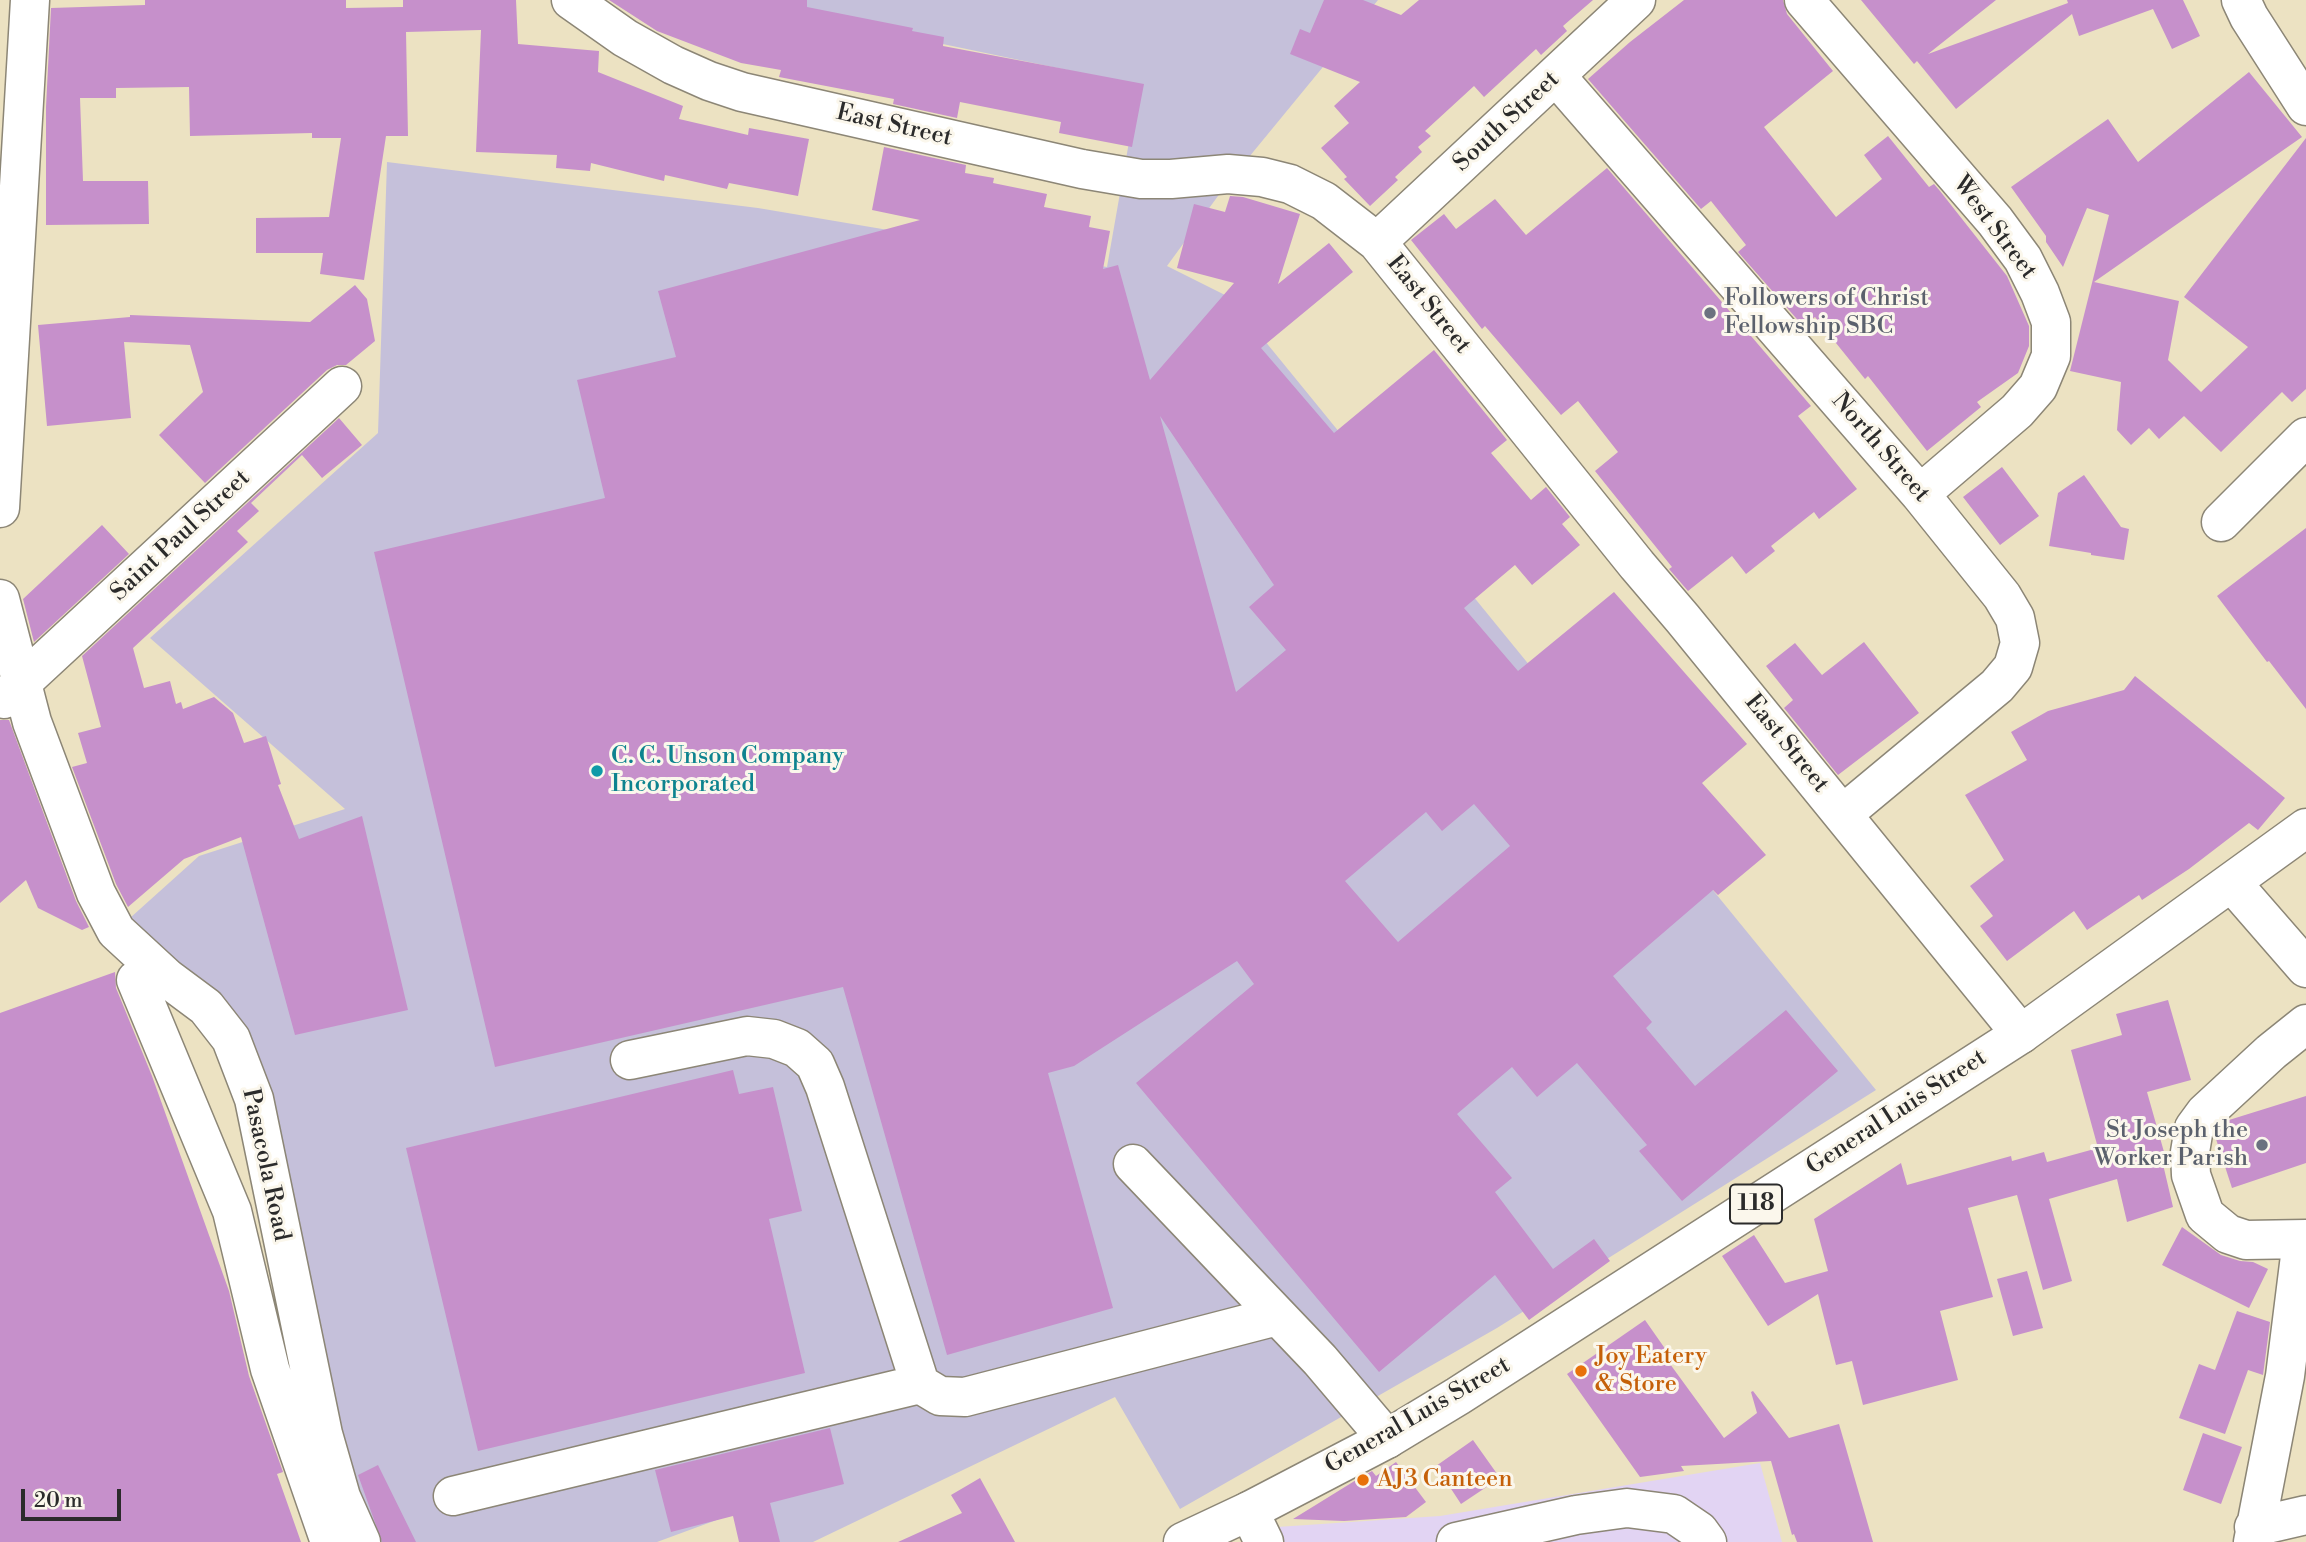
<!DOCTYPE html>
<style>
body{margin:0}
#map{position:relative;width:2306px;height:1542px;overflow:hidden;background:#ece2c2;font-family:"Libre Bodoni",serif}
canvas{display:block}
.scale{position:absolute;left:21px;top:1489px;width:100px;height:32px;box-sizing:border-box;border:4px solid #2b2b2b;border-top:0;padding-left:9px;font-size:21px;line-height:24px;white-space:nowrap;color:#2b2b2b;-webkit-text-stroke:5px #fbf7ec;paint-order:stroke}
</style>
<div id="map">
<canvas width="2306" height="1542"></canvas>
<div class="scale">20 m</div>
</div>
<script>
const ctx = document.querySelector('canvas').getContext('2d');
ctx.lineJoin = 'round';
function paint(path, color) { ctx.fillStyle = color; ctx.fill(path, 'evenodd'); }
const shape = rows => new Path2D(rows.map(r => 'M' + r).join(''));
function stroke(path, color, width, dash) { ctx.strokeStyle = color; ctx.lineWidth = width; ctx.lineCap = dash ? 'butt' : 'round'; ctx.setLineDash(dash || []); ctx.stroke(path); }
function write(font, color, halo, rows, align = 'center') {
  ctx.font = font + ' "Libre Bodoni",serif'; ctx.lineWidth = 6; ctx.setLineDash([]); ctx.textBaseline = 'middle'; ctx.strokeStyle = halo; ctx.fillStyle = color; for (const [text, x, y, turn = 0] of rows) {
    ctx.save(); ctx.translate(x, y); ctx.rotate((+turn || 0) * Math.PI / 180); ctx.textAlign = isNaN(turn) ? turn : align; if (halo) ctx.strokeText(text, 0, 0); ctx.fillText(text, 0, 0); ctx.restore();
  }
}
paint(shape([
 [1760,1463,1782,1542,1250,1542,1277,1527,1440,1516]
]), '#e2d4f3');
paint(shape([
 [732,0,1378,0,1226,185,1167,266,1229,297,1876,1090,1497,1328,1180,1509,1115,1397,813,1542,776,1542,760,1504,657,1542,371,1542,339,1468,240,1042,130,918,199,856,345,809,150,638,378,433,387,162,758,208,1107,267,1139,85]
]), '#c5c0da');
paint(shape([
 [145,0,346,0,346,8,403,7,403,0,516,0,518,44,599,51,598,72,683,106,679,119,748,135,749,128,809,139,798,196,729,183,727,189,665,175,664,181,591,163,590,171,556,168,557,155,476,152,481,30,406,32,408,136,386,136,364,280,320,274,323,253,256,253,256,218,329,217,341,138,312,138,312,133,190,136,189,87,116,88,116,98,80,98,83,181,148,181,149,224,46,225,46,107,51,8,145,5],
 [609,0,807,0,807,7,913,28,912,31,944,37,943,46,1144,84,1132,147,1059,133,1061,122,960,102,957,118,893,104,894,99,779,77,781,70,741,63,657,31],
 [1324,0,1363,0,1401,15,1419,0,1593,0,1563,26,1567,31,1541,55,1536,49,1484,97,1474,86,1425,131,1431,136,1418,147,1422,152,1395,177,1398,180,1370,206,1344,179,1347,177,1321,148,1349,123,1334,106,1360,82,1290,54,1300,29,1310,33],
 [1684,0,1783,0,1787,14,1833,71,1764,127,1836,217,1882,179,1864,155,1888,136,1929,187,1934,184,1940,191,2007,276,2029,326,2029,346,2018,373,1977,402,1981,407,1927,451,1868,376,1865,379,1815,317,1803,326,1738,252,1746,245,1711,201,1701,209,1588,79,1630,42],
 [1861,0,1996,0,1928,54,2068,3,2067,0,2183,0,2200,36,2172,49,2153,9,2079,36,2072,14,1956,109,1917,61,1914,64],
 [2249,72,2302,137,2094,282,2179,301,2168,360,2201,392,2248,347,2184,297,2306,138,2306,389,2292,402,2282,392,2221,452,2184,416,2159,439,2149,428,2131,445,2117,430,2121,382,2070,371,2109,215,2087,208,2063,267,2046,242,2046,236,2011,187,2108,119,2138,162],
 [884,147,966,165,965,173,994,178,993,183,1047,194,1044,207,1091,216,1089,227,1110,231,1103,269,1118,265,1150,380,1234,283,1177,268,1194,204,1225,212,1230,196,1243,197,1300,214,1278,284,1329,243,1353,272,1261,348,1334,433,1434,350,1507,440,1491,453,1531,500,1546,487,1570,517,1562,524,1580,545,1532,585,1515,565,1464,608,1518,671,1614,592,1747,744,1702,783,1766,855,1718,895,1713,890,1613,976,1652,1022,1646,1028,1695,1086,1786,1010,1838,1071,1682,1201,1639,1151,1647,1145,1577,1063,1537,1097,1512,1067,1457,1114,1512,1178,1495,1192,1553,1269,1594,1239,1610,1261,1529,1320,1495,1275,1379,1372,1136,1083,1254,984,1237,961,1074,1066,1048,1073,1113,1308,947,1355,843,987,495,1067,374,552,605,498,577,380,676,357,658,291,920,220,872,210],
 [1160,416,1274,585,1249,607,1286,650,1236,692],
 [1474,804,1510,846,1398,942,1345,881,1426,812,1442,831],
 [1607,168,1811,406,1798,416,1857,489,1819,519,1814,512,1771,546,1775,551,1746,574,1732,556,1688,591,1669,569,1672,567,1595,471,1618,452,1578,401,1561,415,1485,326,1482,329,1411,240,1444,214,1456,229,1495,199,1526,235],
 [355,285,367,299,375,341,346,365,337,365,327,370,205,483,159,435,203,392,190,345,124,342,131,418,47,426,38,325,130,317,130,315,310,322],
 [339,418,362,445,322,478,302,455,251,503,259,511,237,531,248,542,133,648,144,688,170,681,176,704,181,702,183,709,214,697,233,713,244,743,266,736,281,784,278,785,299,839,362,816,408,1010,295,1035,241,837,184,859,128,907,116,884,72,767,87,763,78,733,101,727,82,656],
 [2002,467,2039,516,2000,545,1963,497],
 [2084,475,2121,527,2129,529,2124,560,2091,555,2091,553,2049,546,2058,493],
 [102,525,129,554,34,642,23,599],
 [2306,528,2306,709,2269,661,2267,662,2217,596],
 [1864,642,1919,713,1838,775,1784,708,1793,700,1766,666,1795,643,1822,675],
 [2135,676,2285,798,2258,830,2249,823,2189,869,2142,900,2139,895,2087,930,2074,911,2007,961,1980,926,1993,916,1970,886,2004,860,1965,795,2027,760,2011,732,2048,711,2124,690],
 [0,720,9,720,76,901,89,927,82,930,38,908,26,880,0,903],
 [115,972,116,988,152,1076,229,1291,249,1376,283,1472,277,1474,301,1542,0,1542,0,1013],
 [2168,1000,2191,1080,2147,1092,2166,1159,2162,1160,2173,1207,2127,1222,2117,1179,2049,1199,2072,1281,2043,1290,2017,1195,1968,1208,1993,1297,1940,1311,1958,1380,1863,1405,1852,1361,1836,1365,1818,1294,1768,1326,1722,1256,1754,1235,1785,1283,1828,1271,1814,1219,1901,1163,1907,1185,2011,1156,2012,1161,2044,1152,2047,1162,2098,1148,2071,1050,2122,1035,2116,1014],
 [733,1070,739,1094,773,1087,802,1211,769,1219,805,1373,478,1451,406,1148],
 [2306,1096,2306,1163,2232,1188,2215,1136,2221,1128,2229,1120],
 [2182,1227,2221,1255,2240,1261,2253,1262,2268,1269,2249,1308,2162,1265],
 [2027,1271,2043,1328,2013,1336,1997,1279],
 [2237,1311,2270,1322,2263,1375,2248,1370,2225,1434,2179,1418,2199,1364,2215,1370],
 [1645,1320,1666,1350,1662,1353,1724,1438,1757,1413,1751,1392,1753,1391,1789,1438,1839,1424,1873,1542,1797,1542,1794,1534,1792,1535,1771,1461,1681,1466,1684,1471,1640,1477,1567,1374],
 [830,1428,844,1484,770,1503,780,1542,739,1542,733,1516,671,1532,655,1470],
 [2203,1433,2242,1447,2221,1504,2183,1490],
 [1473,1440,1500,1478,1461,1504,1436,1466],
 [1396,1462,1426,1502,1406,1517,1344,1521,1293,1519,1361,1477,1372,1471,1376,1476],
 [378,1465,416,1542,382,1542,358,1475],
 [980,1478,1015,1542,898,1542,962,1513,951,1495]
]), '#c690cb');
const minor = shape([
 [571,0,625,38,673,65,709,81,742,92,1082,169,1141,179,1171,179,1228,174,1262,177,1290,184,1324,201,1377,242,1637,565,1683,619,2021,1034],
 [1804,0,1995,221,2023,259,2040,293,2051,322,2051,356,2038,387,2017,411,1920,494],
 [2241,0,2249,17,2306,106],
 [1556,76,1920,494,2002,596,2015,618,2020,643,2013,667,1997,686,1843,814],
 [1377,242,1636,0],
 [0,508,30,0],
 [2221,522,2306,437],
 [0,599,32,722,96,893,116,931,167,978,206,1007,231,1039,254,1099,323,1434,341,1497,361,1542],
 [4,699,342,386],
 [2232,883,2306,968],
 [136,980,232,1211,270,1369,330,1542],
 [2306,1024,2271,1052,2205,1113,2194,1128,2190,1152,2191,1175,2205,1215,2228,1234,2246,1240,2306,1239],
 [630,1060,747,1036,774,1039,797,1048,815,1064,825,1087,920,1384],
 [1133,1164,1320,1360,1387,1439],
 [453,1496,920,1384,940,1396,965,1397,1277,1316],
 [1249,1511,1264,1542],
 [2254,1527,2306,1515],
 [1456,1542,1576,1515,1627,1508,1674,1514,1699,1531,1707,1542],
 [2253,1542,2285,1376,2302,1240]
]);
const major = shape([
 [1183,1542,1249,1511,1387,1439,1458,1396,2021,1034,2306,828]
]);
stroke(minor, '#8c8676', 41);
stroke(major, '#8c8676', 41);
stroke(minor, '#fff', 38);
stroke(major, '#fff', 38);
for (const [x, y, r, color] of [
 [1710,313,7,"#6b7280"],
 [597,771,7,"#0f9aa8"],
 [2262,1145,7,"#6b7280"],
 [1581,1371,7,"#e8710a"],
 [1363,1480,7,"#e8710a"]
]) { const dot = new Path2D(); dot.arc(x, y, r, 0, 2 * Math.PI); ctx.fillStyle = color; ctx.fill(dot); stroke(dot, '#fbf7ec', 2.5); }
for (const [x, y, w] of [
 [1756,1204,52]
]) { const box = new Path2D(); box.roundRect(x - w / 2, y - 19.5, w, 39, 5); ctx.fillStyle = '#fbf7ec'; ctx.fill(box); stroke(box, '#2b2b2b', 2); }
write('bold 23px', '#2b2b2b', null, [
 ["118",1756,1204]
]);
write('24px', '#2b2b2b', '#fbf7ec', [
 ["South Street",1507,122,-43],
 ["East Street",894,126,13],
 ["West Street",1994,228,53],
 ["East Street",1428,305,51],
 ["North Street",1880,448,49],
 ["Saint Paul Street",181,536,-43],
 ["East Street",1786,744,51],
 ["General Luis Street",1897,1113,-33],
 ["Pasacola Road",265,1165,78],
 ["General Luis Street",1418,1416,-30]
]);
write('24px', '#5b616d', '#fbf7ec', [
 ["Followers of Christ",1724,299],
 ["Fellowship SBC",1724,327],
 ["St Joseph the",2248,1131,"right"],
 ["Worker Parish",2248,1159,"right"]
], 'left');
write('24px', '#0d838f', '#fbf7ec', [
 ["C. C. Unson Company",611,757],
 ["Incorporated",611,785]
], 'left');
write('24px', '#c56008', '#fbf7ec', [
 ["Joy Eatery",1595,1357],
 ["& Store",1595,1385],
 ["AJ3 Canteen",1377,1480]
], 'left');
</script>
